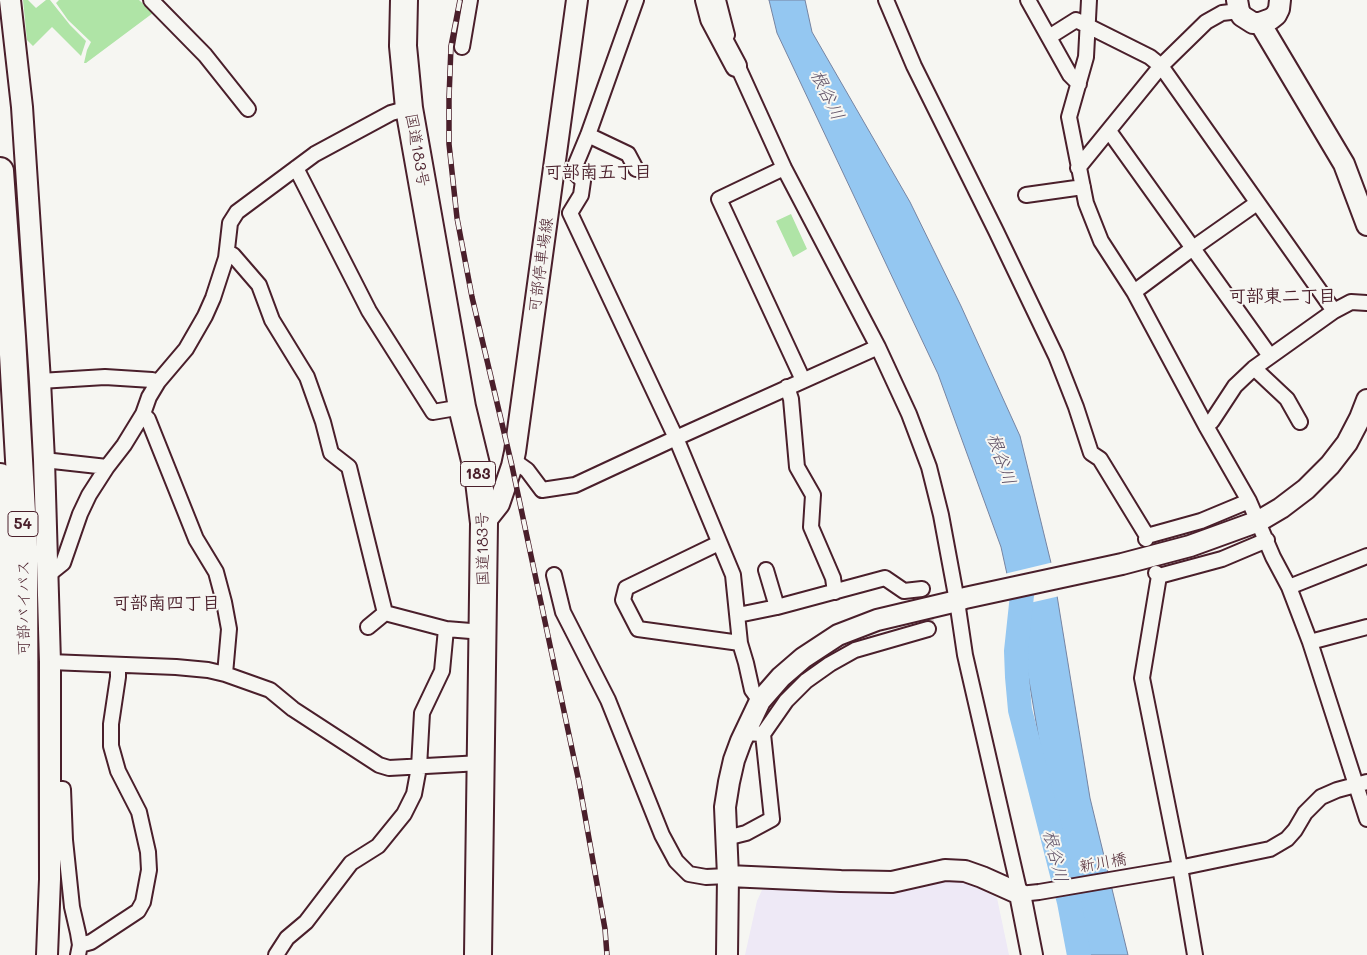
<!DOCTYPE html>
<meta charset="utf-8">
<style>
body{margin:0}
canvas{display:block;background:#f6f6f2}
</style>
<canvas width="1367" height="955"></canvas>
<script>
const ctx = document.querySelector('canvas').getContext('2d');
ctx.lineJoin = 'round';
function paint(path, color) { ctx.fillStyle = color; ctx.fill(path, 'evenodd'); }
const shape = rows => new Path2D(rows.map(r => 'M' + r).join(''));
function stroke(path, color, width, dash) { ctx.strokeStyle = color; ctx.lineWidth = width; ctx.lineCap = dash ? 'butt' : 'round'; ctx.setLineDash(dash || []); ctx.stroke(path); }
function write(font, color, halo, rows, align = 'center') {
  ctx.font = font + ' Mali,"Klee One",sans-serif'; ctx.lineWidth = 4; ctx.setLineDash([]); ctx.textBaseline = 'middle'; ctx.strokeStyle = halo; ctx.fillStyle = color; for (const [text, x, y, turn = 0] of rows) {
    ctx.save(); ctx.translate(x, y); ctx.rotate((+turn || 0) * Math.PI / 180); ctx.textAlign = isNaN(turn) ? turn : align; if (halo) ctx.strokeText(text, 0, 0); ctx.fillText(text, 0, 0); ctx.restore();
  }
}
paint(shape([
 [948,878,970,883,997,898,1009,955,745,955,757,901,762,890,774,885]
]), '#eee9f6');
paint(shape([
 [23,0,28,0,36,8,46,0,50,0,70,25,86,41,81,56,52,27,33,46,27,40],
 [59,0,139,0,153,13,86,63,84,63,87,50,91,42,68,20,56,3],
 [791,214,807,249,793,257,776,221]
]), '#afe4a6');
const water = shape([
 [769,0,805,0,812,32,910,202,961,306,1020,436,1053,571,1090,798,1128,955,1084,955,1048,793,1024,651,1001,547,938,374,777,33,769,0]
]);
paint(water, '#94c7f1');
stroke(water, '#7684a2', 1);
paint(shape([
 [1054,562,1060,596,1012,607,1004,574]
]), '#f6f6f2');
stroke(shape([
 [1022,595,1016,651,1017,677,1020,710,1069,902,1079,955]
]), '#94c7f1', 24);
stroke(shape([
 [922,589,928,629]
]), '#d4cbca', 14, [14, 7]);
const street = shape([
 [151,0,205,55,248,109],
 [636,0,588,135,573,171,583,181,581,195,570,213,676,438,733,575,740,643,746,663,752,690,760,701],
 [718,0,727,35],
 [886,0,914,66,996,231,1056,356,1076,407,1091,453,1100,459,1147,536],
 [1028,0,1070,75,1079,84],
 [1089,0,1086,57,1069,117,1086,203,1101,241,1134,292,1206,426,1249,501,1273,557,1289,587,1310,642,1367,819],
 [1049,37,1076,20,1150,57,1161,66,1334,311],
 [462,47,470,0],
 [734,58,784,168,878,347,909,414,929,467,941,515,957,601,965,655,1020,894],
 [1109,131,1270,356],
 [588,135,628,154,636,169],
 [296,168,369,311,433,412,462,407],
 [784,168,719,199,803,380],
 [1078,168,1161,66,1206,22,1222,13,1239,11],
 [1026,195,1083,187],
 [227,252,233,255,259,285,272,320,307,377,323,422,331,453,349,467,385,613],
 [1134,292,1193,248,1257,203],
 [1254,368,1287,399,1300,422],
 [40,381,105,377,152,380,158,382],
 [787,387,791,399,797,467,813,495,811,527,833,578,835,592],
 [143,414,148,419,196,539,216,572,224,602,229,629,225,674],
 [1206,426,1212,421,1235,386,1254,368,1334,311,1351,302,1367,303],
 [44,460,107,467],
 [513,460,527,470,542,490,575,485,676,438,878,347],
 [1146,539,1147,536,1201,521,1249,501],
 [719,543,626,588,623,600,638,629,740,643],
 [766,570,777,607],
 [1156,573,1159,576,1222,559,1267,540],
 [48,575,63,563,80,514,89,495,107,467,124,445,143,414,149,397,158,382,186,349,205,316,213,298,226,258,230,223,237,212,315,154,391,113,409,108],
 [554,575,563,612,608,700,662,835,676,861,689,874,706,877,728,876],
 [1159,576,1142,678,1180,867,1195,955],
 [1289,587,1367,556],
 [738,615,777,607,885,578,904,591,922,589],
 [368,627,385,613,446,629,483,632],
 [1310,642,1367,627],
 [50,662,176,667,208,670,225,674,270,690,293,709,379,765,389,768,481,763],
 [744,733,763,734,786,701,806,681,830,664,855,650,928,629],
 [50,789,63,789,65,840,72,907,78,933,80,945,78,955],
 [726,838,746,833,772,819,763,734],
 [1020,894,1039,892,1174,869,1270,849,1287,839,1295,830,1305,813,1321,797,1337,790,1367,782],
 [80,945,91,942,138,911,143,902,149,870,148,852,139,812,118,771,111,746,111,724,118,677,118,665],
 [276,955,287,938,306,922,351,863,378,846,404,814,414,794,419,767,422,713,442,671,446,629]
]);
const secondary = shape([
 [10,0,22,107,40,381,44,460,50,662,50,879,47,955],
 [706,0,711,19,736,66],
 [1237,0,1239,11,1242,16,1253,23,1260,23,1271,19,1276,15,1279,9,1280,0],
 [1260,23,1344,164,1367,225],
 [484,523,499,504,512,466,515,452,577,0],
 [728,876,841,881,892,882,945,870,965,871,982,877,1020,894,1032,955],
 [727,955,728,876,725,807,729,782,734,760,741,741,760,701,781,677,803,658,838,635,877,620,957,601,965,598,1122,564,1190,546,1259,521,1281,508,1306,489,1330,465,1347,443,1360,418,1367,400]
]);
const highway = shape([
 [404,0,403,46,409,108,462,407,478,473,484,523,478,955],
 [0,171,12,337,24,547,25,879,22,955],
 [0,477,3,545,6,749,3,955]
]);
stroke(street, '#4a1f2b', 18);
stroke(secondary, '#4a1f2b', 24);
stroke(highway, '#4a1f2b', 30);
stroke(street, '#f6f6f2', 14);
stroke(secondary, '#f6f6f2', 20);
stroke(highway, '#f6f6f2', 26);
const rail = shape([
 [460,0,451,46,449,98,449,144,457,218,472,297,512,466,579,782,605,929,607,955]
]);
stroke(rail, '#4a1f2b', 5.5);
stroke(rail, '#f6f6f2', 4, [11]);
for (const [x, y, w] of [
 [478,474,35],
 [23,524,30]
]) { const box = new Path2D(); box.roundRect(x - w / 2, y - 12.5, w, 25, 4); ctx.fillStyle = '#f6f6f2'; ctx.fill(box); stroke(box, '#4a1f2b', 1); }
write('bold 15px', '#4a1f2b', null, [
 ["183",478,474],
 ["54",23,524]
]);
write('16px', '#4a1f2b', '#f6f6f2', [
 ["国道183号",417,150,80],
 ["可部停車場線",541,265,-82],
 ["国道183号",483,549,-91],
 ["可部バイパス",24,608,-90],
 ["新川橋",1103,863,-10]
]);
write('italic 18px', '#605166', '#f6f6f2', [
 ["根谷川",827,95,64],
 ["根谷川",1001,459,71],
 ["根谷川",1055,856,76]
]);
write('bold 18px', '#4a1f2b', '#f6f6f2', [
 ["可部南五丁目",598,172],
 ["可部東二丁目",1282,296],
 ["可部南四丁目",166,603]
]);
</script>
